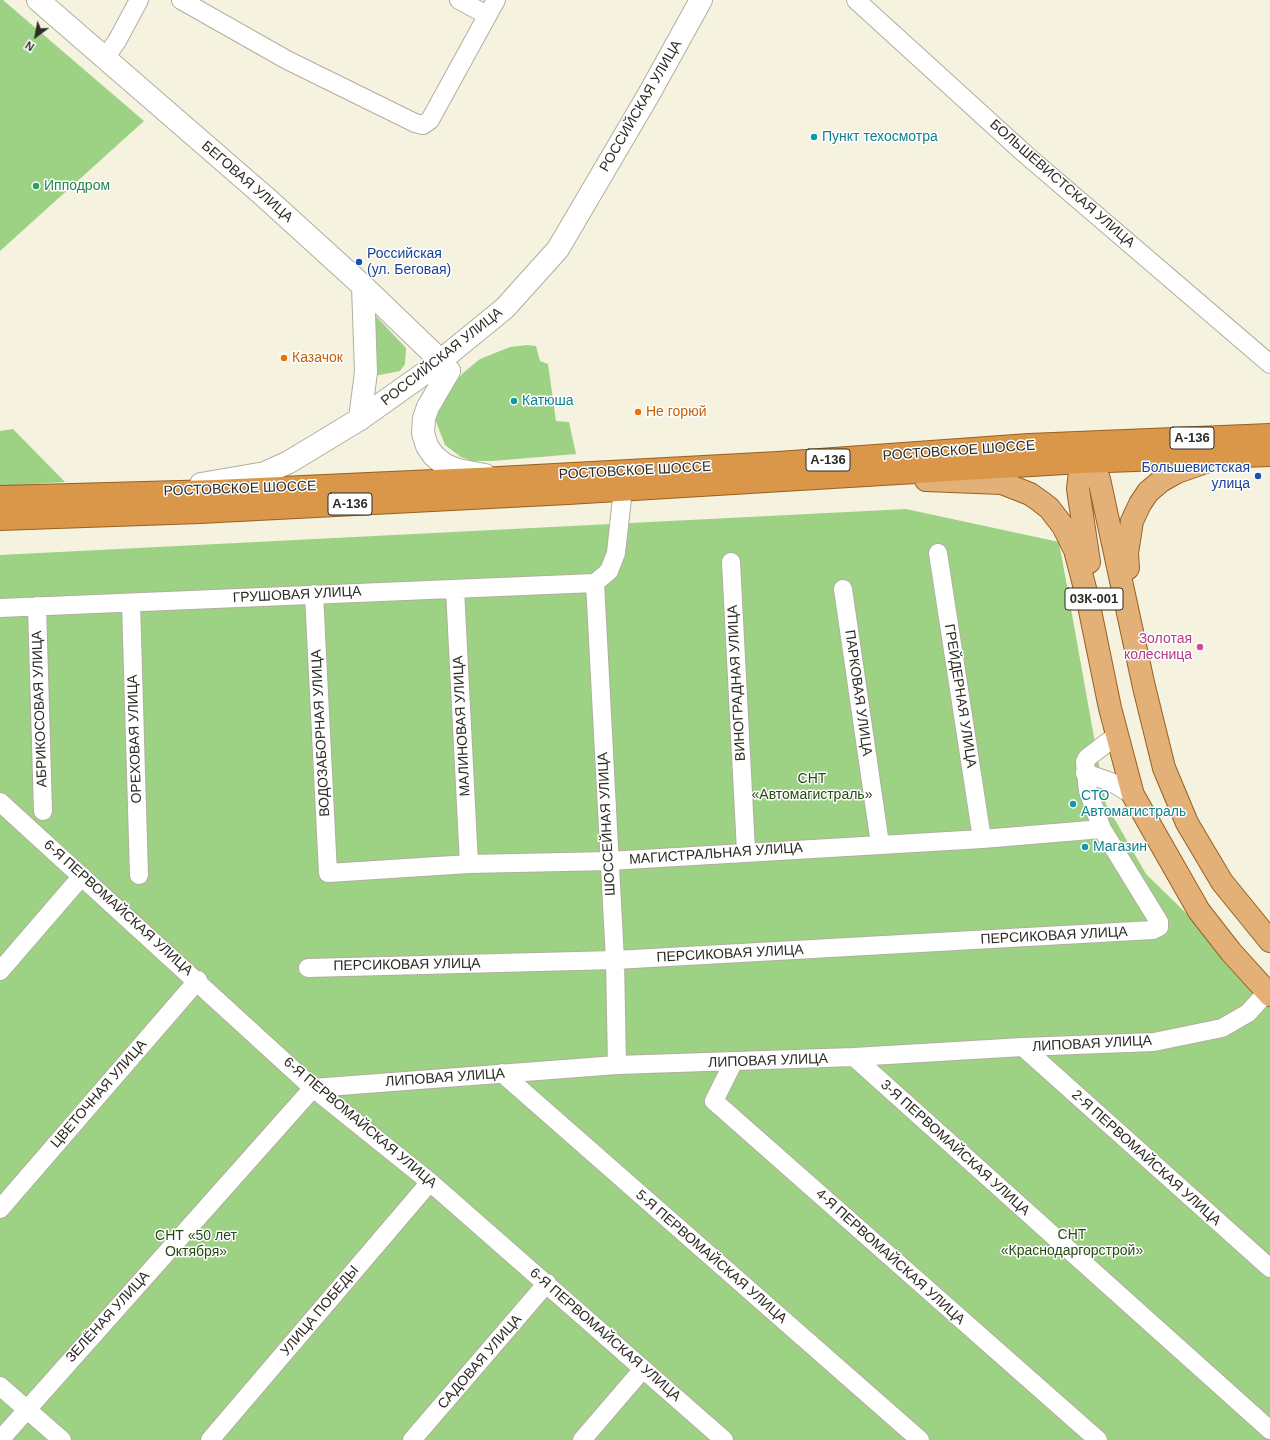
<!DOCTYPE html>
<meta charset="utf-8">
<style>
body{margin:0}
#map{position:relative;width:1270px;height:1440px;overflow:hidden;background:#f6f2e0;font-family:Helvetica,sans-serif}
canvas{display:block}
.north{position:absolute;left:16px;top:16px;width:40px;height:40px;-webkit-text-stroke:3px #fff;paint-order:stroke;rotate:212deg;font-size:11px;font-weight:700;line-height:16px;text-align:center;color:#2c2b24}
.north::after{content:'';display:block;margin:auto;width:14px;height:18px;background:#2c2b24;clip-path:polygon(50% 0,100% 100%,50% 72%,0 100%)}
</style>
<div id="map">
<canvas width="1270" height="1440"></canvas>
<div class="north">N</div>
</div>
<script>
const ctx = document.querySelector('canvas').getContext('2d');
ctx.lineJoin = 'round';
function paint(path, color) { ctx.fillStyle = color; ctx.fill(path, 'evenodd'); }
const shape = rows => new Path2D(rows.map(r => 'M' + r).join(''));
function stroke(path, color, width, dash) { ctx.strokeStyle = color; ctx.lineWidth = width; ctx.lineCap = dash ? 'butt' : 'round'; ctx.setLineDash(dash || []); ctx.stroke(path); }
function write(font, color, halo, rows, align = 'center') {
  ctx.font = font + ' Helvetica,sans-serif'; ctx.lineWidth = 3; ctx.setLineDash([]); ctx.textBaseline = 'middle'; ctx.strokeStyle = halo; ctx.fillStyle = color; for (const [text, x, y, turn = 0] of rows) {
    ctx.save(); ctx.translate(x, y); ctx.rotate((+turn || 0) * Math.PI / 180); ctx.textAlign = isNaN(turn) ? turn : align; if (halo) ctx.strokeText(text, 0, 0); ctx.fillText(text, 0, 0); ctx.restore();
  }
}
paint(shape([
 [0,0,3,0,144,121,0,251],
 [374,314,406,348,405,364,400,371,374,376],
 [527,345,536,346,540,361,548,364,556,421,569,422,576,454,493,461,472,461,461,457,445,445,435,419,449,390,463,373,480,359,510,347],
 [13,429,65,482,0,486,0,431],
 [906,509,1059,542,1106,804,1146,874,1270,995,1270,1440,0,1440,0,555]
]), '#9dd284');
const minor = shape([
 [181,0,287,60,415,123,423,125,430,120,496,0],
 [459,0,487,15],
 [856,0,1025,154,1270,364],
 [105,58,117,41,139,0],
 [938,553,982,839],
 [731,562,746,851],
 [595,583,615,960,617,1065],
 [595,583,609,571,616,553,623,489],
 [455,589,469,864],
 [843,589,880,844],
 [314,594,328,873,469,864,609,861,982,839,1102,829],
 [131,603,139,875],
 [37,606,43,811],
 [0,608,595,583],
 [1085,773,1111,782,1133,795],
 [0,802,313,1088,430,1182,724,1440],
 [308,968,615,960,1153,930,1159,927,1159,922,1102,829,1088,791,1085,762,1087,758,1117,735],
 [0,971,82,876],
 [1023,1047,1270,1268],
 [854,1057,1270,1430],
 [733,1063,714,1101,1098,1440],
 [502,1073,920,1440],
 [0,1209,198,980],
 [0,1386,62,1440],
 [0,1440,313,1088,617,1065,854,1057,1023,1047,1154,1042,1222,1028,1248,1013,1267,992],
 [210,1440,430,1182],
 [412,1440,547,1283],
 [582,1440,643,1369]
]);
const tertiary = shape([
 [38,0,264,196,363,286,441,361,449,371],
 [360,419,366,372,363,286]
]);
const secondary = shape([
 [449,371,428,407,424,418,423,433,427,446,434,456,445,465,458,470,485,475],
 [201,484,265,473,289,462,360,419,429,370,505,308,558,249,649,94,701,0]
]);
const primary = shape([
 [1070,455,1094,472,1099,479,1144,687,1164,768,1187,823,1222,882,1270,941],
 [926,480,1002,483,1030,494,1040,501,1049,508,1063,526,1075,550,1087,596,1110,708,1133,795,1199,911,1231,952,1270,995],
 [1089,562,1078,489,1081,462,1090,454],
 [1128,568,1127,553,1132,521,1140,504,1148,492,1161,481,1177,472,1214,459]
]);
const trunk = shape([
 [0,497,216,491,499,478,778,463,1029,445,1270,435],
 [0,519,200,512,568,493,1081,462,1270,455]
]);
stroke(minor, '#b1ae9d', 20);
stroke(tertiary, '#b1ae9d', 24);
stroke(secondary, '#b1ae9d', 24);
stroke(primary, '#97601f', 24);
stroke(trunk, '#97601f', 24);
stroke(minor, '#fff', 18);
stroke(tertiary, '#fff', 22);
stroke(secondary, '#fff', 22);
stroke(primary, '#e3b177', 22);
stroke(trunk, '#da974a', 22);
for (const [x, y, r, color] of [
 [814,137,4,"#0f9aa8"],
 [36,186,4,"#2e9e5b"],
 [359,262,4,"#1a4fb4"],
 [284,358,4,"#e8710a"],
 [514,401,4,"#0f9aa8"],
 [638,412,4,"#e8710a"],
 [1258,476,4,"#1a4fb4"],
 [1200,647,4,"#d1479c"],
 [1073,804,4,"#0f9aa8"],
 [1085,847,4,"#0f9aa8"]
]) { const dot = new Path2D(); dot.arc(x, y, r, 0, 2 * Math.PI); ctx.fillStyle = color; ctx.fill(dot); stroke(dot, '#fff', 1.5); }
for (const [x, y, w] of [
 [1192,438,44],
 [828,460,44],
 [350,504,44],
 [1094,599,58]
]) { const box = new Path2D(); box.roundRect(x - w / 2, y - 11, w, 22, 3); ctx.fillStyle = '#fff'; ctx.fill(box); stroke(box, '#2c2b24', 1); }
write('bold 13px', '#2c2b24', null, [
 ["А-136",1192,438],
 ["А-136",828,460],
 ["А-136",350,504],
 ["03К-001",1094,599]
]);
write('14px', '#2c2b24', '#fff', [
 ["РОССИЙСКАЯ УЛИЦА",641,106,-60],
 ["БЕГОВАЯ УЛИЦА",247,182,41],
 ["БОЛЬШЕВИСТСКАЯ УЛИЦА",1062,184,41],
 ["РОССИЙСКАЯ УЛИЦА",442,357,-38],
 ["РОСТОВСКОЕ ШОССЕ",959,451,-4],
 ["РОСТОВСКОЕ ШОССЕ",635,471,-3],
 ["РОСТОВСКОЕ ШОССЕ",240,489,-2],
 ["ГРУШОВАЯ УЛИЦА",297,595,-3],
 ["ВИНОГРАДНАЯ УЛИЦА",737,683,-93],
 ["ПАРКОВАЯ УЛИЦА",858,693,82],
 ["ГРЕЙДЕРНАЯ УЛИЦА",960,696,81],
 ["АБРИКОСОВАЯ УЛИЦА",40,709,-92],
 ["МАЛИНОВАЯ УЛИЦА",462,726,-93],
 ["ВОДОЗАБОРНАЯ УЛИЦА",321,733,-93],
 ["ОРЕХОВАЯ УЛИЦА",135,739,-92],
 ["ШОССЕЙНАЯ УЛИЦА",607,824,-93],
 ["МАГИСТРАЛЬНАЯ УЛИЦА",716,854,-4],
 ["6-Я ПЕРВОМАЙСКАЯ УЛИЦА",118,908,42],
 ["ПЕРСИКОВАЯ УЛИЦА",1054,936,-3],
 ["ПЕРСИКОВАЯ УЛИЦА",730,954,-3],
 ["ПЕРСИКОВАЯ УЛИЦА",407,965,-1],
 ["ЛИПОВАЯ УЛИЦА",1092,1044,-3],
 ["ЛИПОВАЯ УЛИЦА",768,1061,-2],
 ["ЛИПОВАЯ УЛИЦА",445,1078,-4],
 ["ЦВЕТОЧНАЯ УЛИЦА",99,1094,-49],
 ["6-Я ПЕРВОМАЙСКАЯ УЛИЦА",360,1123,40],
 ["3-Я ПЕРВОМАЙСКАЯ УЛИЦА",955,1148,42],
 ["2-Я ПЕРВОМАЙСКАЯ УЛИЦА",1146,1158,42],
 ["5-Я ПЕРВОМАЙСКАЯ УЛИЦА",711,1257,41],
 ["4-Я ПЕРВОМАЙСКАЯ УЛИЦА",890,1257,42],
 ["УЛИЦА ПОБЕДЫ",320,1311,-50],
 ["ЗЕЛЁНАЯ УЛИЦА",108,1317,-48],
 ["6-Я ПЕРВОМАЙСКАЯ УЛИЦА",605,1335,41],
 ["САДОВАЯ УЛИЦА",480,1362,-49]
]);
write('14px', '#0d838f', '#fff', [
 ["Пункт техосмотра",822,137],
 ["Катюша",522,401],
 ["СТО",1081,796],
 ["Автомагистраль",1081,812],
 ["Магазин",1093,847]
], 'left');
write('14px', '#27864d', '#fff', [
 ["Ипподром",44,186]
], 'left');
write('14px', '#164399', '#fff', [
 ["Российская",367,254],
 ["(ул. Беговая)",367,270],
 ["Большевистская",1250,468,"right"],
 ["улица",1250,484,"right"]
], 'left');
write('14px', '#c56008', '#fff', [
 ["Казачок",292,358],
 ["Не горюй",646,412]
], 'left');
write('14px', '#b23c85', '#fff', [
 ["Золотая",1192,639],
 ["колесница",1192,655]
], 'right');
write('14px', '#274913', '#fff', [
 ["СНТ",812,779],
 ["«Автомагистраль»",812,795],
 ["СНТ",1072,1235],
 ["«Краснодаргорстрой»",1072,1251],
 ["СНТ «50 лет",196,1236],
 ["Октября»",196,1252]
]);
</script>
